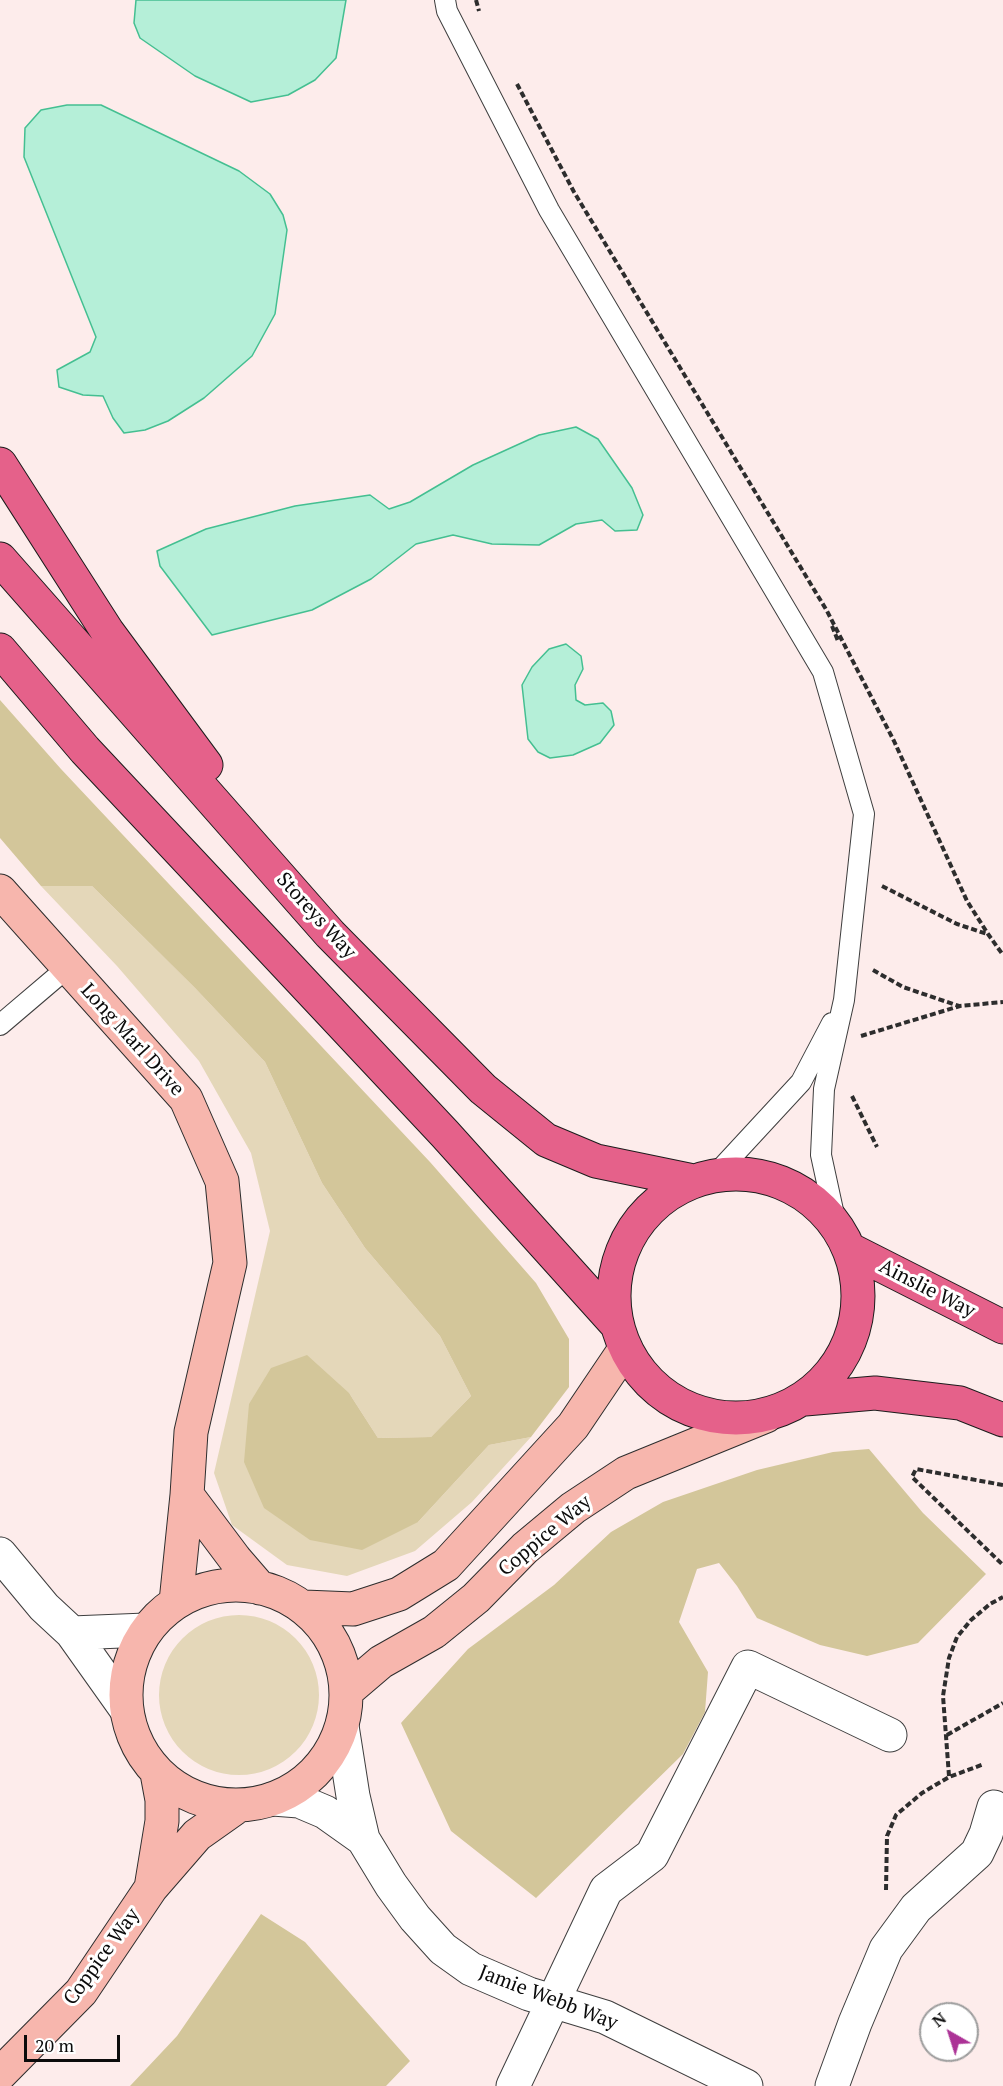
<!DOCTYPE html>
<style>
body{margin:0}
#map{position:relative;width:1003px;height:2086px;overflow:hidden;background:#fdeceb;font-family:"PT Serif",serif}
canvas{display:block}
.north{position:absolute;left:919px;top:2002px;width:60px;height:60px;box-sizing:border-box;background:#fff;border:2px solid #9d9d9d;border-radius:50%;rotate:321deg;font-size:16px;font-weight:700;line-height:24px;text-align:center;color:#0b0b0b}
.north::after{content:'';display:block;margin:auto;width:21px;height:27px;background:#ac3296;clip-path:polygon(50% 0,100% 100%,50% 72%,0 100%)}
.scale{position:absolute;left:24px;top:2035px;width:96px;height:27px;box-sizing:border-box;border:3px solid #0b0b0b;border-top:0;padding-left:8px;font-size:18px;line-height:21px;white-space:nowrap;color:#0b0b0b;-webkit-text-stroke:4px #fff;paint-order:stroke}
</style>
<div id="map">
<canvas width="1003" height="2086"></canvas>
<div class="north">N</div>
<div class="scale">20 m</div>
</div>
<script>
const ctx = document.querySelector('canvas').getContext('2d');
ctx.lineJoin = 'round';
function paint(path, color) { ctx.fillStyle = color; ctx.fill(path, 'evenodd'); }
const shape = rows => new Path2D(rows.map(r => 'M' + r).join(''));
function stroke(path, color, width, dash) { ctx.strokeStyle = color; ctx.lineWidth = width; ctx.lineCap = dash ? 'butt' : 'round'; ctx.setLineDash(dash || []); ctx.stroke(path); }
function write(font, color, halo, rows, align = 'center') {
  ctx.font = font + ' "PT Serif",serif'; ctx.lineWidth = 6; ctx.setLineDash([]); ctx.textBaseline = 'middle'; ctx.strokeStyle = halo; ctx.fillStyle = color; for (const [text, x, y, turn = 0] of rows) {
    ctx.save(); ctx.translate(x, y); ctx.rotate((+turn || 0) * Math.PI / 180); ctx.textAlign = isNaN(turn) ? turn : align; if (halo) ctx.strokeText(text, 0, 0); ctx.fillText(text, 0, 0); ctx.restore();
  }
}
paint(shape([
 [41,886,92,886,195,988,265,1062,322,1183,365,1248,440,1336,471,1396,431,1437,378,1438,349,1393,418,1522,489,1445,531,1437,472,1502,415,1551,347,1576,287,1565,232,1525,214,1473,270,1231,251,1153,199,1061,117,966],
 '159 1695a80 80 0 1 1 160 0a80 80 0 1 1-160 0Z'
]), '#e4d7b9');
paint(shape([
 [0,700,61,769,430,1162,536,1283,569,1339,569,1387,531,1437,489,1445,418,1522,362,1550,310,1540,264,1508,244,1462,249,1404,271,1368,307,1355,349,1393,378,1438,431,1437,471,1396,440,1336,365,1248,322,1183,265,1062,195,988,92,886,41,886,0,838],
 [869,1449,923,1513,986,1574,918,1643,867,1656,820,1645,757,1618,737,1586,719,1563,697,1569,679,1622,708,1672,705,1712,683,1754,536,1898,451,1831,401,1723,468,1649,554,1585,611,1532,663,1502,757,1470,833,1452],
 [261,1914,305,1942,410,2061,386,2086,130,2086,177,2036]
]), '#d3c69a');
const water = shape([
 [136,0,346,0,336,58,315,80,288,95,251,102,195,76,140,38,134,23,136,0],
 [67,105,101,105,239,171,270,194,283,215,287,230,275,314,252,356,204,398,168,421,145,430,124,433,113,418,103,396,83,395,59,387,57,370,90,352,96,337,24,157,25,128,41,110,67,105],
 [576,427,598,439,632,488,643,515,637,530,615,531,602,520,576,524,539,545,492,544,453,535,416,544,371,579,312,610,212,635,160,566,157,551,206,529,295,506,370,495,389,509,410,502,473,465,539,435,576,427],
 [566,644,581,656,583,669,575,685,576,700,585,705,603,703,611,711,614,725,600,743,573,755,550,758,538,752,528,739,522,685,532,667,549,649,566,644]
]);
paint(water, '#b5efd8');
stroke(water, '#44bf91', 1.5);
const lane = shape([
 [445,0,447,11,549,210,823,672,864,814,844,1000,824,1089,821,1155,836,1224],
 [0,1025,67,968],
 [715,1175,801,1082,832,1023]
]);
const street = shape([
 [0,1554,44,1607,72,1633,126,1709],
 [72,1633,146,1630],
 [342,1726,353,1796,363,1839,391,1885,415,1918,443,1949,471,1969,529,1994,605,2017,746,2086],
 [273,1799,299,1801,325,1812,363,1839],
 [513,2086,606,1890,652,1855,748,1667,890,1735],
 [832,2086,855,2023,886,1949,916,1908,977,1853,986,1834,994,1807]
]);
const secondary = shape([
 [0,891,186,1099,222,1181,230,1263,191,1432,187,1495,176,1602],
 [187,1495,235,1559,260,1588],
 '126 1695a110 110 0 1 1 220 0a110 110 0 1 1-220 0Z',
 [304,1607,353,1609,399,1594,446,1565,573,1426,625,1349],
 [347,1691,381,1662,434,1632,476,1598,525,1548,573,1508,626,1473,766,1416],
 [151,1888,162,1821,162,1800,157,1773],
 [0,2074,81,1992,151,1888,197,1835,238,1806]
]);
const highway = shape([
 [0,464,107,631,206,765],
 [0,559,330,934,483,1089,546,1140,596,1161,693,1181],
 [0,650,85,750,445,1134,617,1325],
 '614 1296a122 122 0 1 1 244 0a122 122 0 1 1-244 0Z',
 [851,1250,1003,1327],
 [805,1399,875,1393,960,1403,1003,1420]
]);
stroke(lane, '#3e3e3e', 22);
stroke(street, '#3e3e3e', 35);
stroke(secondary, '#2d2d2d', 35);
stroke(highway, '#1c1c1c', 35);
stroke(shape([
 [476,0,479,11],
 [517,84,574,192,827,611,894,741,967,901,988,934,1003,955],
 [832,626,838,641],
 [882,886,957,924,987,934],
 [873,970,903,987,959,1006],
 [861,1036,960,1006,1003,1002],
 [852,1096,877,1147],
 [1003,1485,916,1469,912,1477,1003,1565],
 [947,1735,1003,1703],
 [949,1776,943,1696,949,1658,957,1637,971,1620,990,1604,1003,1597],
 [886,1890,887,1836,896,1815,922,1793,949,1777,984,1764]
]), '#2d2d2d', 4, [6, 3]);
stroke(lane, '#fff', 20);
stroke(street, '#fff', 33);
stroke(secondary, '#f7b6ad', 33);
stroke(highway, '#e5618a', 33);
write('20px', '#0b0b0b', '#fff', [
 ["Storeys Way",316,916,48],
 ["Long Marl Drive",132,1040,48],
 ["Ainslie Way",927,1289,27],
 ["Coppice Way",545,1536,-40],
 ["Coppice Way",102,1957,-54],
 ["Jamie Webb Way",548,1998,21]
]);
</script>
